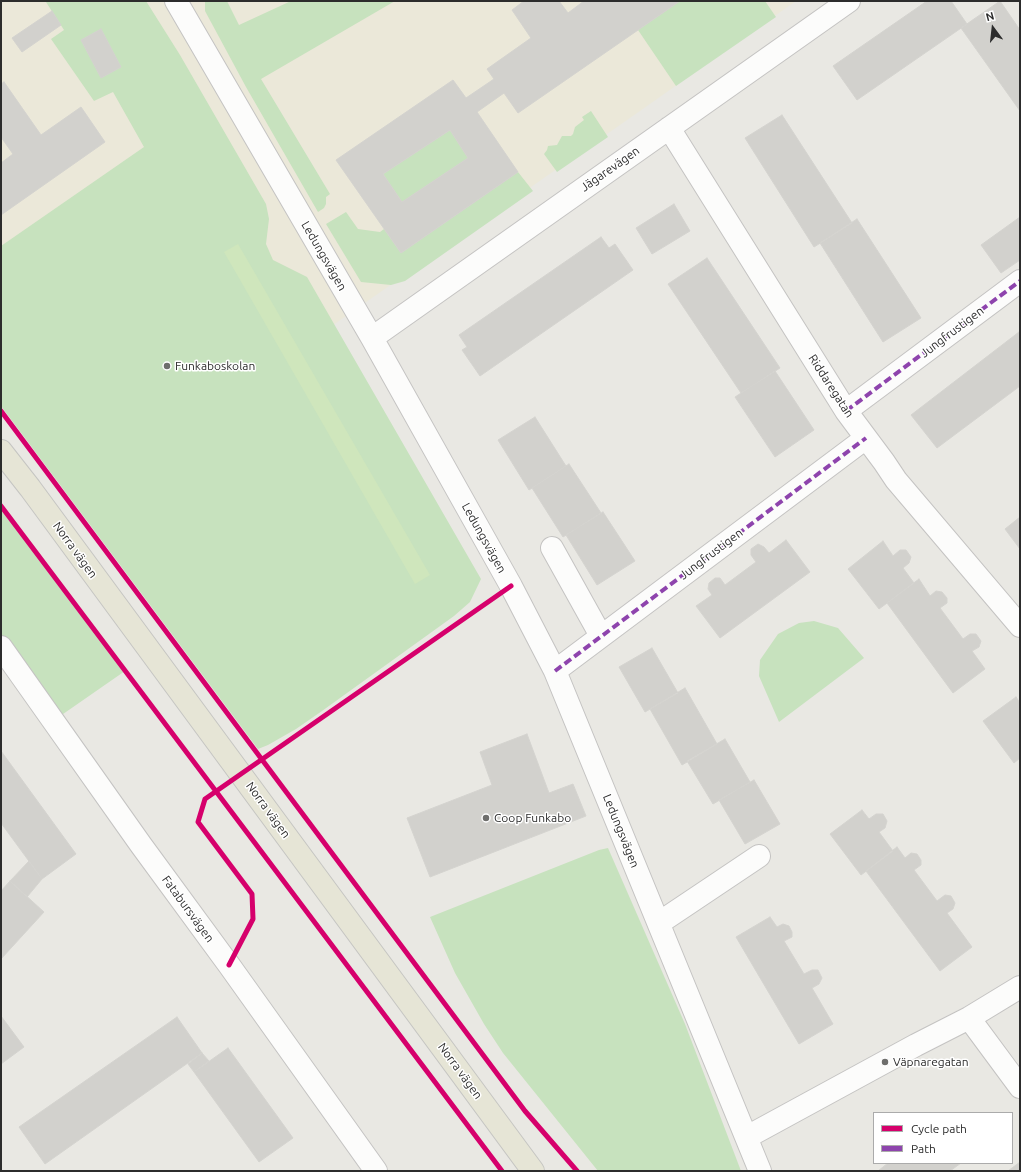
<!DOCTYPE html>
<meta charset="utf-8">
<style>
body{margin:0}
#map{position:relative;width:1021px;height:1172px;overflow:hidden;background:#e9e8e3;font-family:Ubuntu,sans-serif}
canvas{display:block}
.frame{position:absolute;inset:0;border:2px solid #2c2c2c;pointer-events:none}
.legend{position:absolute;left:873px;top:1112px;width:140px;height:52px;box-sizing:border-box;background:#fff;border:1px solid #ababab;margin:0;padding:5px 7px;list-style:none;font-size:12px;color:#2c2c2c}
.legend li{display:flex;align-items:center;gap:8px;height:20px}
.legend b{width:20px;border:1px solid #ababab}
.north{position:absolute;left:973px;top:8px;width:40px;height:40px;-webkit-text-stroke:3px #fff;paint-order:stroke;rotate:345deg;font-size:11px;font-weight:700;line-height:16px;text-align:center;color:#2c2c2c}
.north::after{content:'';display:block;margin:auto;width:14px;height:18px;background:#2c2c2c;clip-path:polygon(50% 0,100% 100%,50% 72%,0 100%)}
</style>
<div id="map">
<canvas width="1021" height="1172"></canvas>
<div class="frame"></div>
<ul class="legend">
<li><b style="height:5px;background:#d6006c"></b>Cycle path</li>
<li><b style="height:5px;background:#8e44ad"></b>Path</li>
</ul>
<div class="north">N</div>
</div>
<script>
const ctx = document.querySelector('canvas').getContext('2d');
ctx.lineJoin = 'round';
function paint(path, color) { ctx.fillStyle = color; ctx.fill(path, 'evenodd'); }
const shape = rows => new Path2D(rows.map(r => 'M' + r).join(''));
function stroke(path, color, width, dash) { ctx.strokeStyle = color; ctx.lineWidth = width; ctx.lineCap = dash ? 'butt' : 'round'; ctx.setLineDash(dash || []); ctx.stroke(path); }
function write(font, color, halo, rows, align = 'center') {
  ctx.font = font + ' Ubuntu,sans-serif'; ctx.lineWidth = 3; ctx.setLineDash([]); ctx.textBaseline = 'middle'; ctx.strokeStyle = halo; ctx.fillStyle = color; for (const [text, x, y, turn = 0] of rows) {
    ctx.save(); ctx.translate(x, y); ctx.rotate((+turn || 0) * Math.PI / 180); ctx.textAlign = isNaN(turn) ? turn : align; if (halo) ctx.strokeText(text, 0, 0); ctx.fillText(text, 0, 0); ctx.restore();
  }
}
paint(shape([
 [1,1,796,1,640,111,316,337,1,394]
]), '#ebe8d9');
paint(shape([
 [47,1,146,1,180,55,266,204,269,219,266,244,273,260,307,277,481,579,470,602,454,616,322,711,296,729,268,745,258,749,1,406,1,246,144,147,113,92,94,101,51,39,64,30,46,2],
 [205,1,227,1,239,25,291,1,395,1,261,79,330,194,326,197,326,204,324,208,318,212,246,87,205,11],
 [680,1,765,1,776,17,676,86,638,30],
 [591,111,608,137,557,172,544,154,547,150,548,146,557,145,562,136,571,136,573,134,575,127,584,120,582,117],
 [450,130,468,158,402,202,383,174],
 [518,172,533,191,405,281,391,285,361,282,326,224,346,212,358,229,380,232,384,229,401,253],
 [1,506,125,671,53,721,1,651],
 [814,621,838,628,864,658,779,722,759,676,760,660,778,634,799,623],
 [608,848,685,1024,741,1171,598,1171,503,1053,484,1024,455,973,430,917,599,850]
]), '#c7e2be');
paint(shape([
 [238,244,430,575,415,584,224,252]
]), '#cfe6bc');
const building = shape([
 [524,1,559,1,568,13,584,1,680,1,518,113,504,93,477,112,518,172,401,253,336,160,453,80,466,98,494,79,487,69,531,38,512,10,524,1],
 [450,130,468,158,402,202,383,174,450,130],
 [927,1,951,1,967,24,857,100,833,66,927,1],
 [1000,1,1020,30,1020,111,961,28,1000,1],
 [52,11,61,25,22,52,12,38,52,11],
 [101,29,121,67,101,78,81,40,101,29],
 [4,82,41,135,81,107,105,142,1,215,1,163,13,154,1,137,1,84,4,82],
 [782,115,852,223,814,247,745,138,782,115],
 [674,204,690,231,652,254,636,228,674,204],
 [1020,217,1020,260,1001,273,981,245,1020,217],
 [857,219,921,318,883,342,820,243,857,219],
 [601,237,609,248,615,244,633,270,480,376,462,350,467,347,459,335,601,237],
 [707,258,780,368,741,393,668,284,707,258],
 [1019,332,1020,386,937,448,911,415,1019,332],
 [775,371,814,430,775,457,735,397,775,371],
 [535,417,566,466,529,490,498,440,535,417],
 [569,464,601,513,563,537,532,488,569,464],
 [603,512,635,561,597,585,566,535,603,512],
 [1020,517,1020,549,1005,529,1020,517],
 [786,540,810,572,720,638,696,606,712,595,708,589,709,583,715,578,720,578,725,585,756,562,751,555,751,549,758,544,764,547,769,553,786,540],
 [883,541,893,556,900,550,906,550,911,557,909,563,903,568,914,583,879,609,848,569,883,541],
 [919,579,930,596,936,591,942,592,947,598,947,603,940,608,963,639,970,634,976,634,981,641,979,647,972,651,985,669,953,693,887,603,919,579],
 [652,648,678,693,645,712,619,667,652,648],
 [685,688,717,744,682,765,650,709,685,688],
 [1016,697,1020,703,1020,758,1014,763,983,721,1016,697],
 [527,734,549,793,573,784,586,816,430,877,407,818,492,785,480,752,527,734],
 [725,739,750,782,713,804,687,761,725,739],
 [1,751,76,854,42,879,1,823,1,751],
 [754,780,780,824,745,844,719,800,754,780],
 [862,810,869,819,876,814,883,814,887,821,885,828,879,832,893,851,861,875,830,834,862,810],
 [897,847,905,858,911,853,917,854,921,860,921,865,914,870,937,901,945,895,951,896,955,903,953,909,947,913,972,947,940,971,866,871,897,847],
 [29,861,42,879,27,897,10,881,29,861],
 [10,881,44,912,1,959,1,891,10,881],
 [770,917,777,927,783,924,789,926,792,932,792,937,784,941,804,974,812,970,818,970,822,978,819,984,812,988,833,1024,799,1044,736,937,770,917],
 [1,1016,24,1047,1,1064,1,1016],
 [177,1017,202,1053,45,1164,19,1127,177,1017],
 [228,1048,293,1138,259,1162,194,1072,228,1048],
 [202,1053,209,1061,194,1072,188,1064,202,1053],
 [1020,1162,1020,1171,1008,1171,1020,1162],
 [888,1163,961,1163,950,1171,878,1171,888,1163]
]);
paint(building, '#d2d1cd');
stroke(building, '#d4d3cf', 1);
const minor = shape([
 [176,1,372,338,511,586,555,671,760,1171],
 [669,128,846,411,884,462,896,480,1020,626],
 [372,338,849,1],
 [846,411,1020,281],
 [552,548,601,636],
 [1,647,141,845,229,965,376,1171],
 [555,671,866,438],
 [659,923,759,856],
 [969,1018,1020,1087],
 [747,1137,916,1045,969,1018,1020,987]
]);
const major = shape([
 [1,451,30,488,533,1171]
]);
stroke(minor, '#c4c3c2', 24);
stroke(major, '#c5c5c2', 24);
stroke(minor, '#fcfcfb', 22);
stroke(major, '#e6e5d6', 22);
stroke(shape([
 [846,411,1020,281],
 [555,671,866,438]
]), '#8e44ad', 4, [8, 4]);
stroke(shape([
 [1,411,525,1111,577,1171],
 [1,506,502,1171],
 [229,965,253,919,252,894,198,822,205,799,511,586]
]), '#d6006c', 5);
for (const [x, y, r, color] of [
 [167,366,4,"#6e6e6c"],
 [486,818,4,"#6e6e6c"],
 [885,1062,4,"#6e6e6c"]
]) { const dot = new Path2D(); dot.arc(x, y, r, 0, 2 * Math.PI); ctx.fillStyle = color; ctx.fill(dot); stroke(dot, '#fff', 1.5); }
write('12px', '#2c2c2c', '#fff', [
 ["Jägarevägen",610,169,-35],
 ["Ledungsvägen",324,256,60],
 ["Jungfrustigen",952,332,-37],
 ["Riddaregatan",831,386,57],
 ["Ledungsvägen",484,538,61],
 ["Norra vägen",75,550,54],
 ["Jungfrustigen",711,554,-37],
 ["Norra vägen",268,810,54],
 ["Ledungsvägen",621,831,68],
 ["Fatabursvägen",188,909,54],
 ["Norra vägen",460,1071,54]
]);
write('12px', '#2c2c2c', '#fff', [
 ["Funkaboskolan",175,366],
 ["Coop Funkabo",494,818],
 ["Väpnaregatan",893,1062]
], 'left');
</script>
